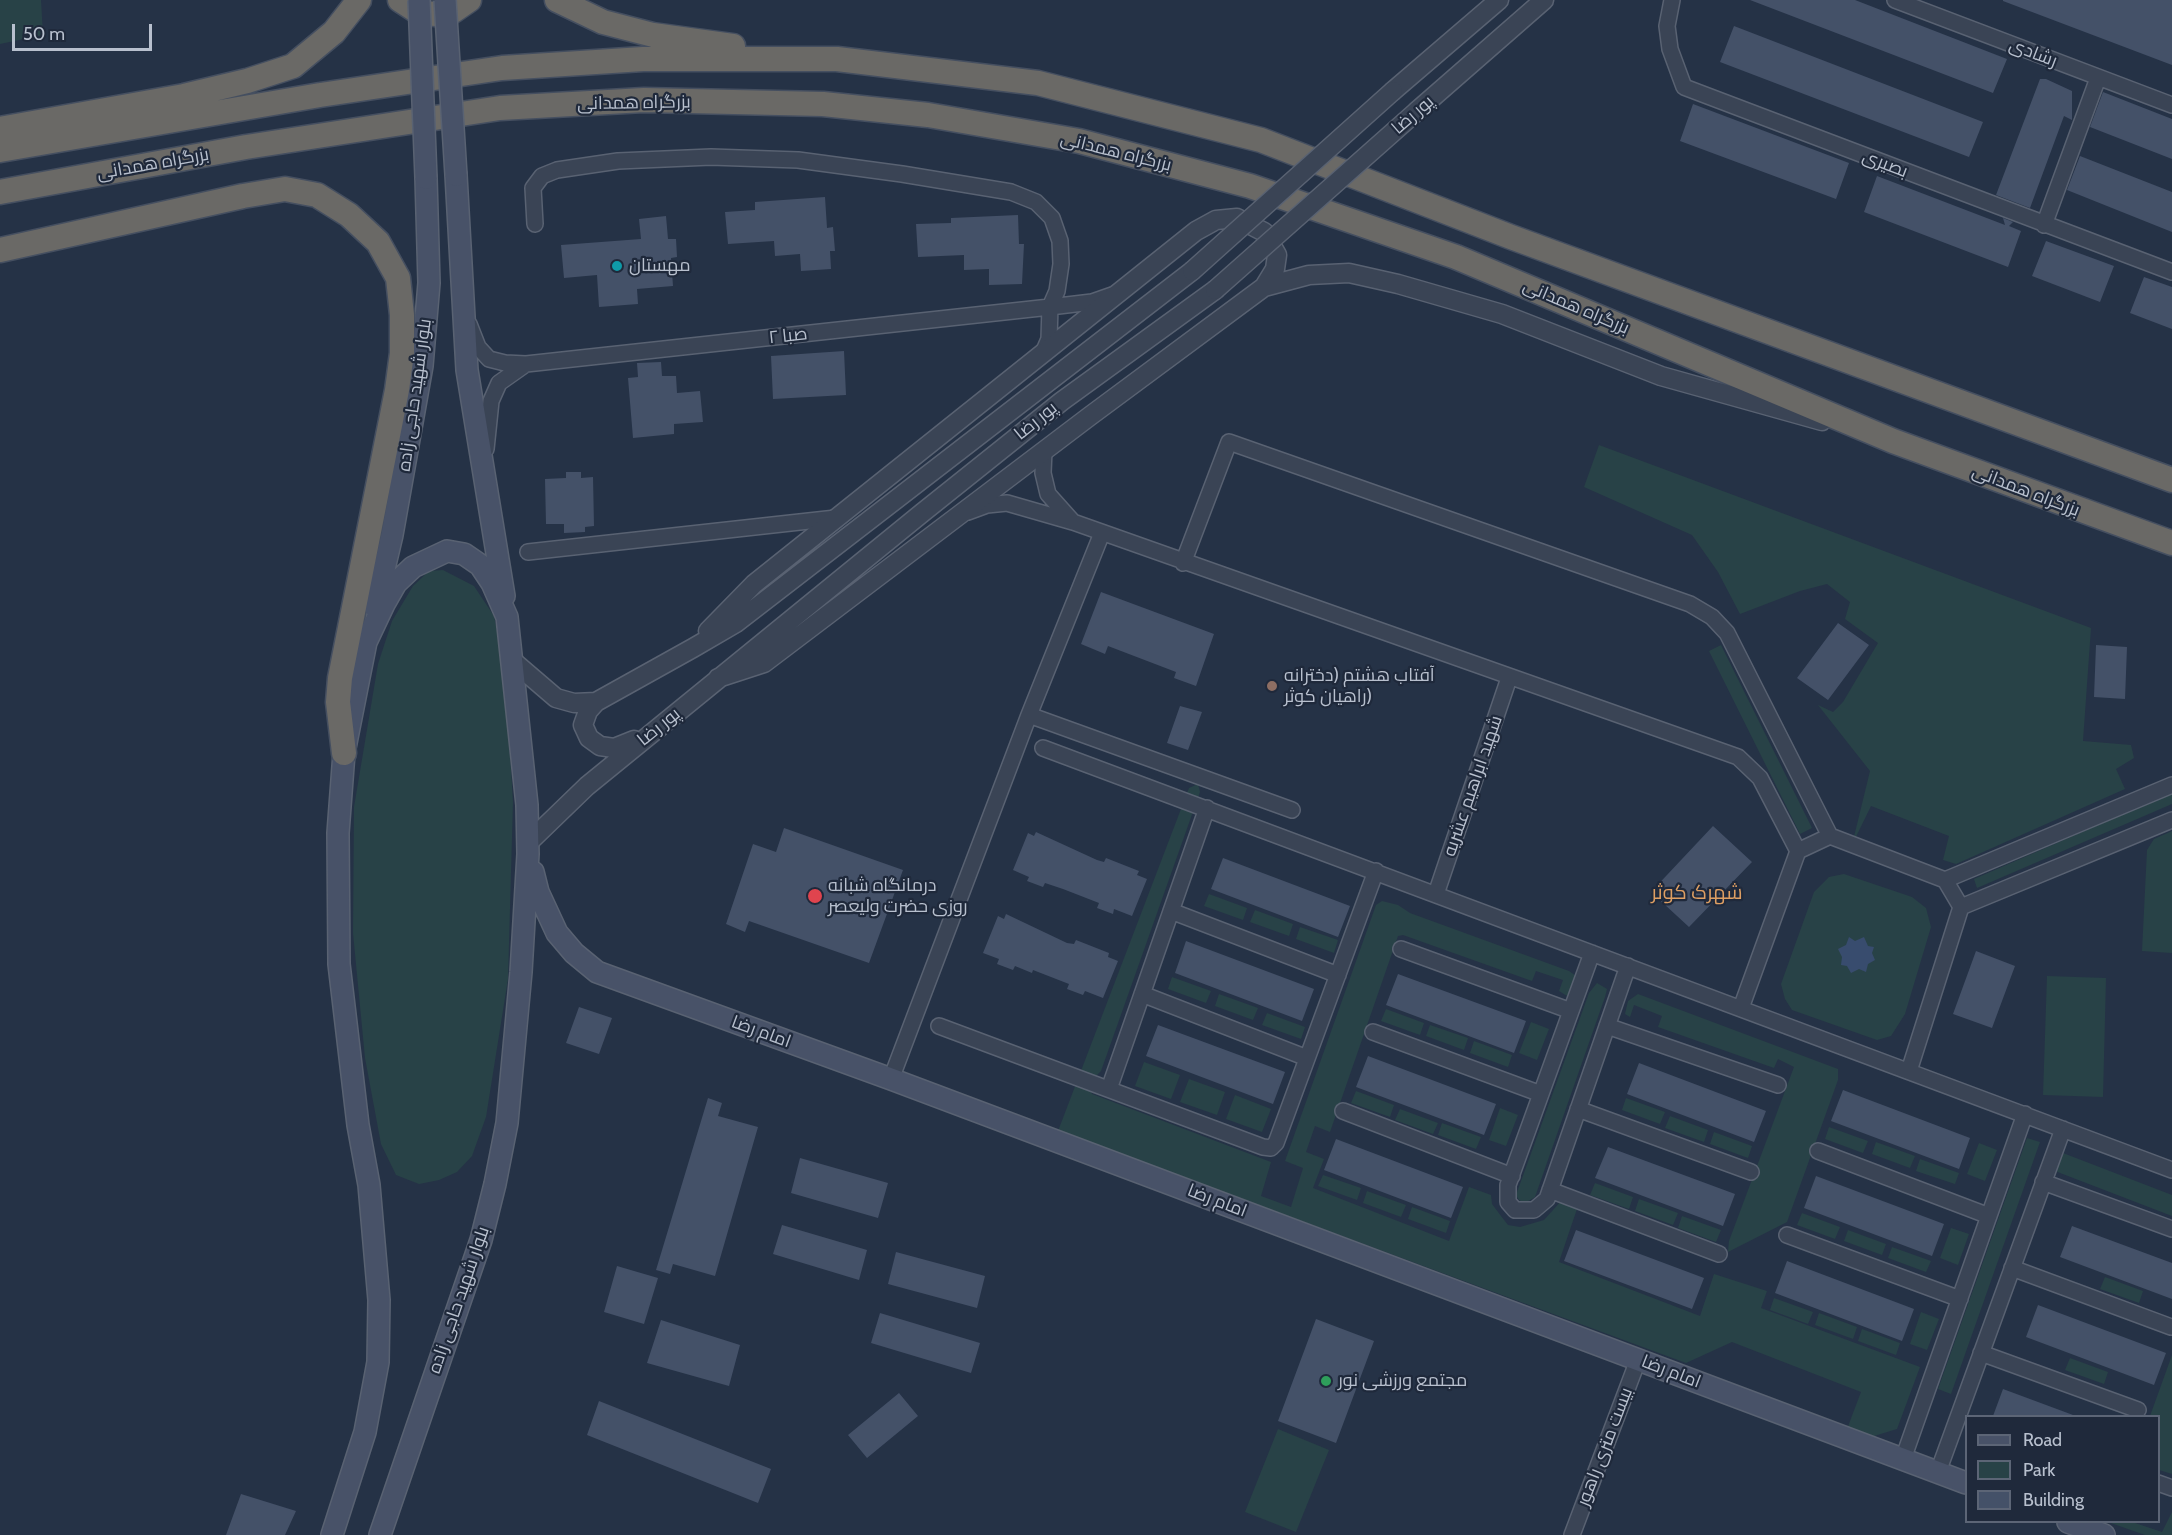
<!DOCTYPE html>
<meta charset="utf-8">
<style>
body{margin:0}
#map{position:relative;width:2172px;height:1535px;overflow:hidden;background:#253246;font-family:Cabin,sans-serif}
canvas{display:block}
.legend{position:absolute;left:1965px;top:1415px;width:195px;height:108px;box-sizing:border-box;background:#1f293b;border:2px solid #5c6576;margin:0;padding:8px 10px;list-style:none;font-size:18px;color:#b8c0ce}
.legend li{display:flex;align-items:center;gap:12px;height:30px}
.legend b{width:30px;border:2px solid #5c6576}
.scale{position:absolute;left:12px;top:24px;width:140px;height:27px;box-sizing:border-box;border:3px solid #b8c0ce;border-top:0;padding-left:8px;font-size:18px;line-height:21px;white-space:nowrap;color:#b8c0ce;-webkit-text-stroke:4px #1f293b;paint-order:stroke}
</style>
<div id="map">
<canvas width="2172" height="1535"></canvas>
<ul class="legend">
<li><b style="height:8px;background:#485268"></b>Road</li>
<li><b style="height:16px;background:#284247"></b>Park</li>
<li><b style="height:16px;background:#445168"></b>Building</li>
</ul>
<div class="scale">50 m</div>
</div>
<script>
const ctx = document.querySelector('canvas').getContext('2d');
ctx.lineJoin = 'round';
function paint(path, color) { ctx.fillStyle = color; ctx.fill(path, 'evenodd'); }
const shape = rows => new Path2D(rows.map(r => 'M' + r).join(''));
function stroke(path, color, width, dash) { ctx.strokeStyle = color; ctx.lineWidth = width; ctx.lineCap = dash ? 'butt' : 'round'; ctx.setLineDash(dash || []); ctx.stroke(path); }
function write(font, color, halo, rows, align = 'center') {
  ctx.font = font + ' Cabin,Cairo,sans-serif'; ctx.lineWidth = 4.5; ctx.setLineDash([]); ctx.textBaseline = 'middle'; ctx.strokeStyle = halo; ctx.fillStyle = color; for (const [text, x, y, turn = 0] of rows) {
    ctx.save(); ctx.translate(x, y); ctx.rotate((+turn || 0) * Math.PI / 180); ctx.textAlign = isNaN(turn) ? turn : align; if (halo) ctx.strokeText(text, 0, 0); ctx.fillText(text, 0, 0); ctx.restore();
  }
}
paint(shape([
 [0,0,41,0,43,35,0,44],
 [1599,445,2091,628,2083,741,2131,745,2134,758,2116,769,2125,789,1956,864,1943,860,1949,836,1871,806,1852,845,1870,771,1818,705,1833,712,1843,702,1878,643,1845,619,1850,602,1827,584,1800,591,1740,614,1718,572,1692,535,1584,487],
 [443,570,474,586,494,616,505,670,513,802,508,979,486,1117,472,1156,457,1172,439,1180,419,1184,396,1175,381,1144,365,1058,353,933,354,807,378,664,392,621,413,586,429,571],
 [1721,645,1812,828,1800,834,1709,651],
 [1198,784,1200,792,1101,1071,1087,1085,1092,1094,1271,1162,1261,1196,1291,1207,1303,1168,1285,1161,1376,905,1382,901,1398,905,1410,913,1569,971,1576,976,1576,983,1567,996,1559,991,1563,980,1536,971,1532,981,1403,935,1398,936,1330,1132,1315,1126,1306,1152,1324,1159,1313,1188,1449,1241,1469,1187,1491,1195,1492,1204,1501,1216,1508,1225,1520,1227,1544,1220,1562,1200,1578,1206,1559,1262,1700,1316,1714,1274,1767,1291,1761,1308,1920,1367,1897,1429,1871,1437,1847,1429,1861,1392,1732,1342,1686,1363,1058,1131,1189,788],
 [2172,793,2172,804,1977,888,1974,879],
 [2172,831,2172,953,2142,951,2147,850,2154,839],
 [1844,874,1912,897,1926,908,1931,927,1905,1014,1891,1036,1877,1040,1792,1010,1785,999,1781,984,1814,892,1829,877],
 [1209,894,1247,908,1243,920,1204,906],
 [1255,910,1293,924,1289,936,1250,922],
 [1300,927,1338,940,1334,953,1296,939],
 [2047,976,2106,978,2103,1097,2043,1095],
 [1172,977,1211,991,1206,1003,1168,989],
 [1597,983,1607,989,1605,997,1535,1197,1525,1203,1519,1200,1516,1195,1589,993],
 [1219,994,1258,1008,1253,1020,1215,1006],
 [1638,994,1838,1069,1838,1080,1787,1222,1728,1252,1729,1241,1794,1067,1778,1059,1774,1068,1658,1027,1662,1016,1634,1005,1630,1017,1625,1014,1628,1001],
 [1386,1009,1424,1023,1420,1035,1381,1021],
 [1267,1013,1305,1027,1301,1039,1262,1025],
 [1531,1022,1549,1029,1537,1060,1519,1053],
 [1430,1025,1468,1038,1464,1050,1426,1036],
 [1474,1041,1512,1055,1508,1067,1470,1053],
 [1144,1062,1180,1075,1171,1099,1135,1086],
 [1189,1079,1225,1092,1217,1115,1180,1102],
 [1356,1091,1394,1105,1390,1117,1351,1103],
 [1235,1095,1271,1109,1262,1132,1226,1119],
 [1626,1098,1665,1112,1660,1124,1622,1110],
 [1500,1108,1518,1115,1506,1146,1489,1140],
 [1400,1109,1438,1123,1433,1134,1395,1120],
 [1670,1116,1708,1130,1704,1142,1665,1128],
 [1442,1123,1481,1137,1476,1149,1438,1135],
 [1829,1127,1868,1141,1863,1153,1825,1139],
 [1714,1132,1752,1146,1748,1158,1710,1144],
 [2027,1138,2040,1142,1951,1394,1938,1389],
 [1876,1142,1915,1156,1910,1168,1872,1154],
 [1979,1143,1997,1150,1985,1181,1967,1174],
 [2063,1153,2172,1195,2172,1216,2055,1171],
 [1920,1159,1959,1173,1955,1184,1916,1171],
 [1323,1175,1361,1188,1357,1200,1318,1186],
 [1595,1183,1633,1197,1629,1209,1590,1195],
 [1367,1191,1406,1205,1401,1217,1363,1203],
 [1639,1199,1678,1213,1673,1225,1635,1211],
 [1412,1207,1450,1221,1446,1233,1408,1219],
 [1802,1213,1840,1227,1835,1239,1797,1225],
 [1682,1216,1721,1230,1716,1242,1678,1228],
 [1951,1228,1969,1234,1958,1265,1940,1258],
 [1848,1230,1886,1244,1882,1255,1844,1241],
 [1892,1247,1931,1261,1926,1272,1888,1258],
 [2105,1277,2143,1291,2139,1303,2100,1289],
 [1774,1298,1813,1312,1808,1324,1770,1310],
 [1921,1312,1939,1319,1927,1350,1910,1344],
 [1819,1313,1857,1327,1853,1339,1815,1325],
 [1862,1329,1900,1343,1896,1355,1858,1341],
 [2172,1355,2172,1474,2159,1470,2158,1416,2150,1416],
 [2070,1358,2108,1372,2104,1384,2065,1370],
 [1278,1429,1329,1450,1296,1532,1245,1512],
 [2172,1512,2172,1535,2145,1535,2108,1522,2132,1522,2162,1532]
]), '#284247');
paint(shape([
 [1849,937,1855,941,1864,937,1868,946,1874,947,1872,953,1875,960,1868,964,1866,972,1859,969,1851,973,1847,966,1841,965,1842,957,1838,949,1846,945]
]), '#384c6e');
paint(shape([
 [1750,0,1855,0,2007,59,1993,93],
 [2003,0,2172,0,2172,65,2003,1],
 [1734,26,1983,122,1969,157,1720,62],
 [2040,79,2046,79,2072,91,2072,120,2064,116,2030,208,1996,195],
 [2103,92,2172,119,2172,159,2090,127],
 [1693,104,1849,163,1836,199,1680,141],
 [2080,156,2172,192,2172,232,2067,190],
 [1877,176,2005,225,2003,218,2013,222,2009,226,2021,231,2008,267,1864,212],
 [825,197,827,228,833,227,835,251,830,251,831,269,801,271,800,254,775,256,774,241,728,244,725,212,755,210,755,202],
 [1018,215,1019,244,1024,244,1022,284,989,285,989,269,964,270,964,255,918,257,916,224,951,223,951,218],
 [666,216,668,239,676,239,677,257,671,258,673,286,637,289,638,304,599,307,597,275,564,278,561,245,641,239,639,219],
 [2046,241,2114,266,2100,302,2032,276],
 [2144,277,2172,287,2172,329,2130,313],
 [844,351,846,395,773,399,771,356],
 [661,362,662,376,676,376,677,393,700,391,703,422,674,424,674,434,633,438,628,378,638,377,637,363],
 [566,472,581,472,581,478,593,477,594,526,585,527,585,532,564,533,564,524,546,524,545,479,566,478],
 [1101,592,1214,634,1196,686,1174,678,1176,672,1108,646,1105,654,1081,644],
 [1838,623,1869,645,1828,700,1797,678],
 [2096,645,2127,647,2125,699,2094,697],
 [1180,706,1202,712,1188,750,1167,743],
 [1713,826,1752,862,1689,927,1651,892],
 [784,828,903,870,869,963,749,921,745,932,726,924,753,844,776,852],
 [1036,832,1097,860,1104,862,1106,858,1139,871,1137,875,1147,879,1132,916,1114,909,1113,914,1097,908,1099,903,1063,889,1045,883,1043,887,1027,881,1029,877,1013,870,1028,833,1034,836],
 [1223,858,1350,906,1338,937,1211,889],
 [1006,914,1067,943,1074,944,1076,940,1109,953,1108,957,1118,961,1103,998,1085,991,1083,995,1067,989,1069,984,1033,970,1032,973,1015,966,1013,970,997,964,999,959,983,953,998,916,1004,919],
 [1186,941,1314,989,1302,1021,1175,973],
 [1976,951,2015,966,1992,1028,1953,1014],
 [1398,974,1526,1021,1514,1053,1386,1005],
 [579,1007,612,1018,599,1054,566,1043],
 [1158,1025,1285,1072,1273,1104,1146,1056],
 [1368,1056,1496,1104,1484,1135,1356,1087],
 [1639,1063,1766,1111,1754,1142,1627,1094],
 [1843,1090,1970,1138,1959,1169,1831,1121],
 [708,1098,722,1103,718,1116,758,1127,715,1276,673,1264,670,1274,656,1270],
 [1336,1139,1463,1187,1451,1218,1324,1170],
 [1608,1147,1735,1194,1723,1226,1595,1178],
 [800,1158,888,1183,878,1218,791,1193],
 [1816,1176,1944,1224,1932,1256,1804,1208],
 [782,1225,867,1250,859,1280,773,1254],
 [2072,1226,2172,1263,2172,1299,2060,1257],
 [1576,1230,1704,1278,1692,1309,1564,1261],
 [896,1252,985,1276,977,1308,888,1284],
 [1787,1261,1914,1309,1902,1341,1775,1293],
 [617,1266,658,1278,644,1324,604,1312],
 [2038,1305,2166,1353,2154,1385,2026,1337],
 [880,1313,980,1343,971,1373,871,1343],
 [1316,1319,1374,1341,1336,1443,1278,1421],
 [661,1320,740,1345,729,1386,647,1363],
 [2003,1389,2073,1415,2073,1416,1993,1416],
 [899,1393,918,1416,867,1458,848,1435],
 [599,1401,771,1469,758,1503,587,1435],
 [241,1494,296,1511,285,1535,226,1535]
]), '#445168');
const minor = shape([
 [1672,0,1667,26,1670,49,1684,87,2172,272],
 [1895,0,2172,105],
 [535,224,533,188,542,176,557,170,618,161,711,157,798,160,902,174,1011,192,1036,202,1052,218,1060,241,1061,264,1057,291,1050,307,1049,339,1043,353],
 [2044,225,2098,78],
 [469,324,478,347,489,359,505,363,526,364,1050,307,1092,302,1112,295],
 [486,449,491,401,499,383,526,364],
 [1044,450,1043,473,1048,494,1073,522],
 [968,512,987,505,1007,503,1073,522,1738,757,1760,778,1798,851],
 [528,552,836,518],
 [1183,563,1229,442,1690,604,1712,617,1727,633,1830,836],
 [1029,715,1292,810],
 [1043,748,2172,1170],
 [1945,880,2172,785],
 [1436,894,1509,678],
 [1961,907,2172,820],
 [1171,911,1338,975],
 [1401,949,1571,1011],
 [1592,953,1508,1185,1508,1202,1515,1210,1534,1210,1547,1199,1628,966],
 [1142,994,1307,1058],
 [1741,1008,1798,851,1830,836,1945,880,1961,907,1909,1071],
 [939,1026,1263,1147,1271,1148,1276,1143,1376,871],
 [1607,1026,1778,1085],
 [1373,1032,1541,1094],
 [891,1079,1029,715,1102,533],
 [1109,1089,1207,808],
 [1578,1109,1751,1172],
 [1343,1111,1512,1176],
 [1818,1151,1989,1216],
 [2043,1182,2172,1229],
 [1550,1190,1719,1254],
 [1787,1235,1960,1299],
 [2012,1268,2171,1327],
 [1981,1353,2138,1410],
 [1903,1459,2025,1114],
 [1938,1472,2063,1129],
 [2158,1483,2172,1488],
 [1572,1535,1638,1360]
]);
const tertiary = shape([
 [1393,91,1499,0],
 [1417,111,1544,0],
 [708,631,754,584,1196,231,1216,220,1237,218,1264,232,1277,255,1275,269,1264,287],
 [514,662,556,698,574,703,596,702,693,648,736,623,1192,271],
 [718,678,764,663,1090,416,1264,287,1309,275,1349,273,1398,284,1502,314,1661,376,1822,421],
 [596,702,588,711,583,725,589,738,600,746,614,748,634,740],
 [528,843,587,786,922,513,1062,401,1215,290]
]);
const secondary = shape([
 [456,175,467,370,504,596],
 [375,607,392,535,422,366,429,283,426,178],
 [533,872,538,892,557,933,574,953,597,972,891,1079,1966,1483],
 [2068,1522,2104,1535],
 [332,1535,365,1432,378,1362,379,1300,369,1185,358,1125,339,964,338,833,344,753,366,642,384,604,396,583,413,567,447,551,464,554,480,565,492,583,507,617,527,805,528,854,521,972,507,1123,495,1184,481,1240,380,1535]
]);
const trunk = shape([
 [400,0,420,13,436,14,453,11,469,0],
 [557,0,603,22,653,35,733,46],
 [0,129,184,96,247,81,293,66,334,32,359,0],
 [0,150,320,95,502,68,643,59,837,59,1038,83,1261,140,1511,237,2172,480],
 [0,192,246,147,500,108,644,100,823,104,928,115,1079,141,1250,186,1456,257,1893,441,2172,543],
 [0,250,243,196,285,189,317,195,349,215,378,242,398,278,402,315,402,353,397,390,340,678,338,702,344,753]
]);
stroke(minor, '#596272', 18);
stroke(tertiary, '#596272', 21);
stroke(secondary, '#596272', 24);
stroke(trunk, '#454f60', 27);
stroke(minor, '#3a4455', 15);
stroke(tertiary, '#3a4455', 18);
stroke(secondary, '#485268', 21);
stroke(trunk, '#6a6966', 24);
const tertiaryBridge = shape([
 [1192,271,1393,91],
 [1215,290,1417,111]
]);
const secondaryBridge = shape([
 [419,0,426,178],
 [445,0,456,175]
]);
stroke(tertiaryBridge, '#596272', 21, []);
stroke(secondaryBridge, '#596272', 24, []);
stroke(tertiaryBridge, '#3a4455', 18);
stroke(secondaryBridge, '#485268', 21);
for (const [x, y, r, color] of [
 [617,266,6,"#0f9aa8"],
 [1272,686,6,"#8d6e63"],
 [815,896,8,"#e0444e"],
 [1326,1381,6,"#2e9e5b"]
]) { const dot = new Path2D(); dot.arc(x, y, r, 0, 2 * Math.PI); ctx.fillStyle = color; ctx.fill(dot); stroke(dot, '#1f293b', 2); }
write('18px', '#b8c0ce', '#1f293b', [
 ["رشادی",2033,53,21],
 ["بزرگراه همدانی",634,103,-1],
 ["پور رضا",1413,115,-41],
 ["بزرگراه همدانی",1116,152,14],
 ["بزرگراه همدانی",153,164,-10],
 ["بصیری",1885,164,21],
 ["بزرگراه همدانی",1576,307,23],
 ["صبا ۲",788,336,-6],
 ["بلوار شهید حاجی زاده",415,395,-82],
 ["پور رضا",1036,421,-39],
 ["بزرگراه همدانی",2026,491,21],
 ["پور رضا",659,727,-39],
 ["شهید ابراهیم عشریه",1473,786,-71],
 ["امام رضا",761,1032,20],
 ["امام رضا",1217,1201,21],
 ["بلوار شهید حاجی زاده",459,1300,-71],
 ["امام رضا",1671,1372,21],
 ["بیست متری راهور",1605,1447,-69]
]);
write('18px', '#b8c0ce', '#1f293b', [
 ["مهستان",629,266],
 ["آفتاب هشتم (دخترانه",1284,676],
 ["راهیان کوثر)",1284,697],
 ["درمانگاه شبانه",828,886],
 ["روزی حضرت ولیعصر",828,907],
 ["مجتمع ورزشی نور",1338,1381]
], 'left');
write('20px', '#de9f63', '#1f293b', [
 ["شهرک کوثر",1697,893]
]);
</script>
